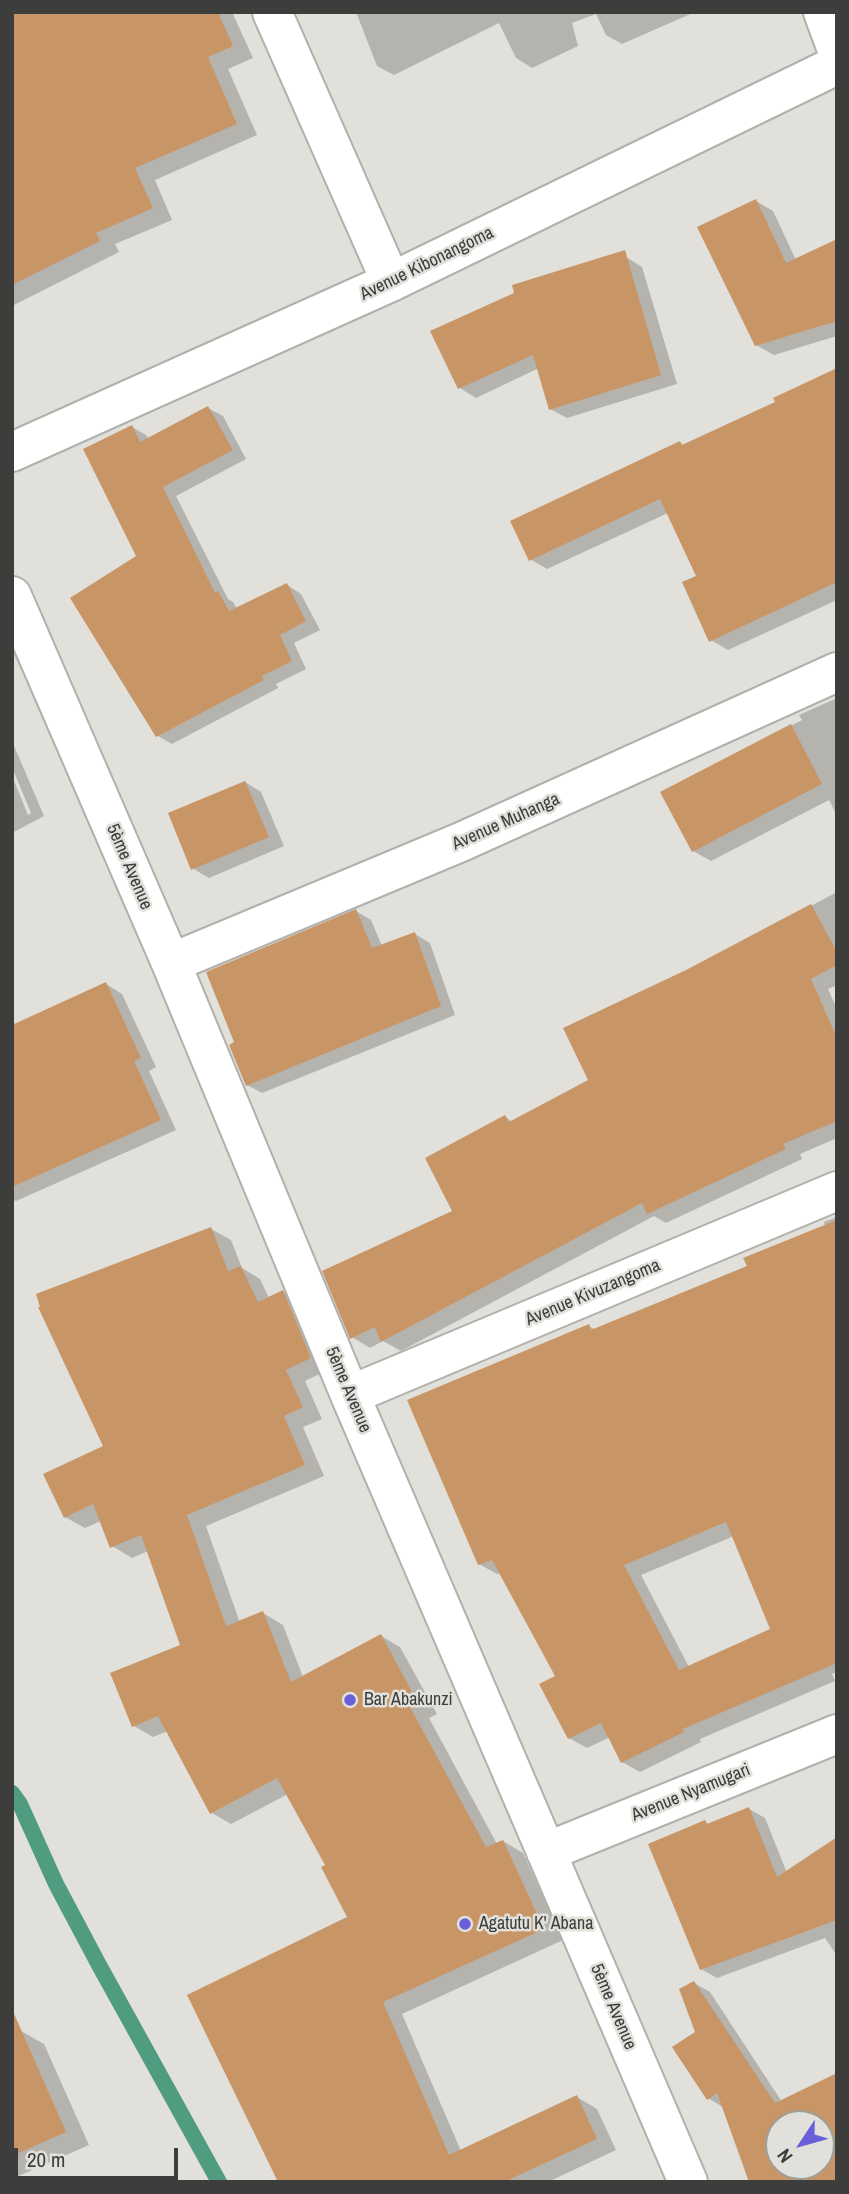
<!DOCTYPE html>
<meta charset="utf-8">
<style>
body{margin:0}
#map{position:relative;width:849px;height:2194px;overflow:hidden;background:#e1e0da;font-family:"Archivo Narrow",sans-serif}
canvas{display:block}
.frame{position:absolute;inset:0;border:14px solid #3d3d3b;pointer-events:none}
.north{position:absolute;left:765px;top:2110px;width:70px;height:70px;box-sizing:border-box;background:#e1e0da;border:2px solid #9f9f9a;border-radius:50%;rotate:234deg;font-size:19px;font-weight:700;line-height:28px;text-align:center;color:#3d3d3b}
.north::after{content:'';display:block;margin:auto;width:24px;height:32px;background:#695fd8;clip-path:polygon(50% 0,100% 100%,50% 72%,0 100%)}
.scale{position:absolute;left:14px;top:2148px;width:164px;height:32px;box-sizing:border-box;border:4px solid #3d3d3b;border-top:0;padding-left:9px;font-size:21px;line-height:24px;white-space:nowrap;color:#3d3d3b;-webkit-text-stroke:5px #e1e0da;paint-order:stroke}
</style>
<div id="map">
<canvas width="849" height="2194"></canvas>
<div class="frame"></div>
<div class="north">N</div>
<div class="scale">20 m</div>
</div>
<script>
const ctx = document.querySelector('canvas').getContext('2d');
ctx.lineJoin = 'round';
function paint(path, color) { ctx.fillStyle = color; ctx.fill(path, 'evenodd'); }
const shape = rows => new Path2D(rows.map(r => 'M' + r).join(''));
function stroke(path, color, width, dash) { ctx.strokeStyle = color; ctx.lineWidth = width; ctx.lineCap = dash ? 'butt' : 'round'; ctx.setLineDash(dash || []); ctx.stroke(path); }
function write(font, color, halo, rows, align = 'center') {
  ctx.font = font + ' "Archivo Narrow",sans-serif'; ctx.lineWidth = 5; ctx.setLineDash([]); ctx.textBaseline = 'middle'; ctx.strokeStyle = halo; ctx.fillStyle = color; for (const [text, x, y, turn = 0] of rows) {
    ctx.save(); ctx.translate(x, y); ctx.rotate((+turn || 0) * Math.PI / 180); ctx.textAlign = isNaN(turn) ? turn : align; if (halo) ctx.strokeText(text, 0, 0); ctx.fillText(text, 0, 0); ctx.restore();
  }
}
paint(shape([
 [12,12,232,12,253,58,228,69,257,135,155,180,172,220,115,244,119,252,12,306],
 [356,12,695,12,622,44,606,35,596,14,572,23,578,46,532,68,516,58,499,23,394,75,377,66],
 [756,201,773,211,796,260,837,241,837,336,774,355,756,345],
 [626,257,642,267,677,384,567,418,550,409,539,368,476,398,460,388,433,331,517,294],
 [208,408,223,416,246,459,176,496,228,599,233,602,237,609,287,585,301,594,320,630,294,643,306,669,276,684,278,688,172,744,158,736,138,556,132,427,146,435,149,439],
 [680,443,837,539,837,600,728,650,711,640,698,577,668,513,547,569,530,559],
 [837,698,837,816,829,800,711,861,693,851,663,792,802,720,799,715],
 [12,741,44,816,12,833,12,776,28,815,31,813,12,767],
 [245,782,261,792,284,846,209,878,192,868],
 [837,892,837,985,828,989,837,1009,837,1138,800,1154,802,1159,666,1223,654,1216,401,1351,383,1341,370,1348,352,1337,454,1211,505,1117,513,1122,590,1081,687,972],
 [356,911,371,920,382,946,415,934,430,943,455,1015,262,1093,247,1085],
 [106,984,122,994,156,1067,149,1071,176,1130,16,1201,12,1199,12,1027],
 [837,1217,837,1672,832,1674,835,1681,700,1739,701,1742,640,1772,622,1762,610,1737,587,1748,569,1738,558,1677,501,1573,497,1574,479,1564,589,1326,596,1330,749,1267,825,1227,824,1222],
 [734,1536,772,1630,689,1667,641,1575],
 [211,1229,231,1240,242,1268,260,1279,269,1298,283,1292,302,1303,330,1369,305,1381,322,1419,303,1427,324,1476,206,1526,240,1623,263,1613,283,1625,303,1677,381,1636,400,1647,437,1714,429,1718,497,1844,503,1841,523,1853,563,1940,402,2014,461,2151,577,2097,597,2109,616,2150,548,2182,279,2182,350,1917,327,1866,288,1794,231,1824,212,1813,168,1731,153,1737,134,1726,183,1646,148,1551,132,1558,112,1546,101,1521,85,1528,65,1517,106,1447],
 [749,1809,765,1818,787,1873,837,1839,837,1956,825,1938,717,1978,701,1969,705,1822,711,1825],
 [694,1983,710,1992,782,2102,837,2075,837,2182,751,2182,724,2108,708,2098,697,2033],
 [779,2124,821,2124,821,2166,779,2166],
 [21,2031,44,2044,89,2145,16,2177,18,2182,12,2182,12,2034]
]), '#0003');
stroke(shape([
 [12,1793,20,1804,56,1884,99,1965,219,2182]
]), '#509c80', 16);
paint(shape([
 [12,12,218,12,233,46,208,57,237,124,135,168,153,208,96,233,100,241,12,285],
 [756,199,786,263,837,239,837,321,755,346,697,227],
 [625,250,661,375,549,410,533,355,458,389,430,331,514,293,512,285],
 [837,368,837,582,709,642,682,582,696,576,660,499,529,561,510,521,680,441,682,445,775,402,773,398],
 [208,406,233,450,163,487,215,593,218,591,229,611,287,583,306,621,280,635,292,661,262,676,264,680,156,737,70,598,136,556,83,449,132,425,140,442],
 [791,724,822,784,692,852,660,792],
 [245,781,269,837,191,870,168,813],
 [811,904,837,952,837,965,811,979,837,1038,837,1121,783,1144,786,1149,647,1214,642,1203,381,1342,375,1327,350,1339,322,1271,452,1211,425,1158,505,1115,509,1122,588,1080,563,1028,686,970],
 [356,909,372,948,415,932,441,1006,246,1086,229,1045,234,1042,206,972],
 [106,982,141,1058,134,1061,161,1120,12,1187,12,1025],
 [837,1220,837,1663,683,1729,684,1732,621,1763,601,1723,568,1739,539,1684,555,1676,492,1560,478,1565,407,1400,589,1324,591,1330,747,1266,743,1258],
 [726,1522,770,1629,679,1670,624,1565],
 [211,1227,228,1271,241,1266,258,1302,283,1290,311,1358,286,1370,303,1407,284,1416,305,1465,187,1515,226,1626,263,1611,291,1682,381,1634,418,1703,410,1707,486,1847,503,1840,544,1929,383,2002,449,2155,577,2095,597,2139,504,2182,278,2182,187,1995,347,1917,321,1867,325,1865,277,1778,210,1814,158,1716,132,1727,110,1673,180,1645,141,1535,110,1548,93,1504,64,1518,43,1474,103,1446,38,1307,40,1307,36,1294],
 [749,1807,777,1877,837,1837,837,1920,700,1970,648,1844,705,1820,707,1824],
 [694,1981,775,2103,837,2073,837,2182,749,2182,717,2093,707,2100,672,2047,695,2032,679,1989],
 [779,2124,821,2124,821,2166,779,2166],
 [12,2009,66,2132,12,2156]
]), '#c89567');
const street = shape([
 [272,12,391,282],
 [823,12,837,50],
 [12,452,391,282,837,65],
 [12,596,171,963,350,1395,688,2182],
 [171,963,461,842,837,672],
 [350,1395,837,1191],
 [546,1852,837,1734]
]);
stroke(street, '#b1b0ab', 42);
stroke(street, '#fff', 38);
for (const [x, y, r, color] of [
 [350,1700,7,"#695fd8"],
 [465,1924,7,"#695fd8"]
]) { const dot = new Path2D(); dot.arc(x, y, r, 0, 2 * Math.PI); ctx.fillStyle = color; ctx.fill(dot); stroke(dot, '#e1e0da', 2.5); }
write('18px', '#3d3d3b', '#e1e0da', [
 ["Avenue Kibonangoma",427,264,-26],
 ["Avenue Muhanga",506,822,-24],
 ["5ème Avenue",129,867,67],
 ["Avenue Kivuzangoma",593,1293,-23],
 ["5ème Avenue",348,1390,67],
 ["Avenue Nyamugari",691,1793,-22],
 ["5ème Avenue",613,2007,67]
]);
write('18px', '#3d3d3b', '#e1e0da', [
 ["Bar Abakunzi",364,1700],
 ["Agatutu K' Abana",479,1924]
], 'left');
</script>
